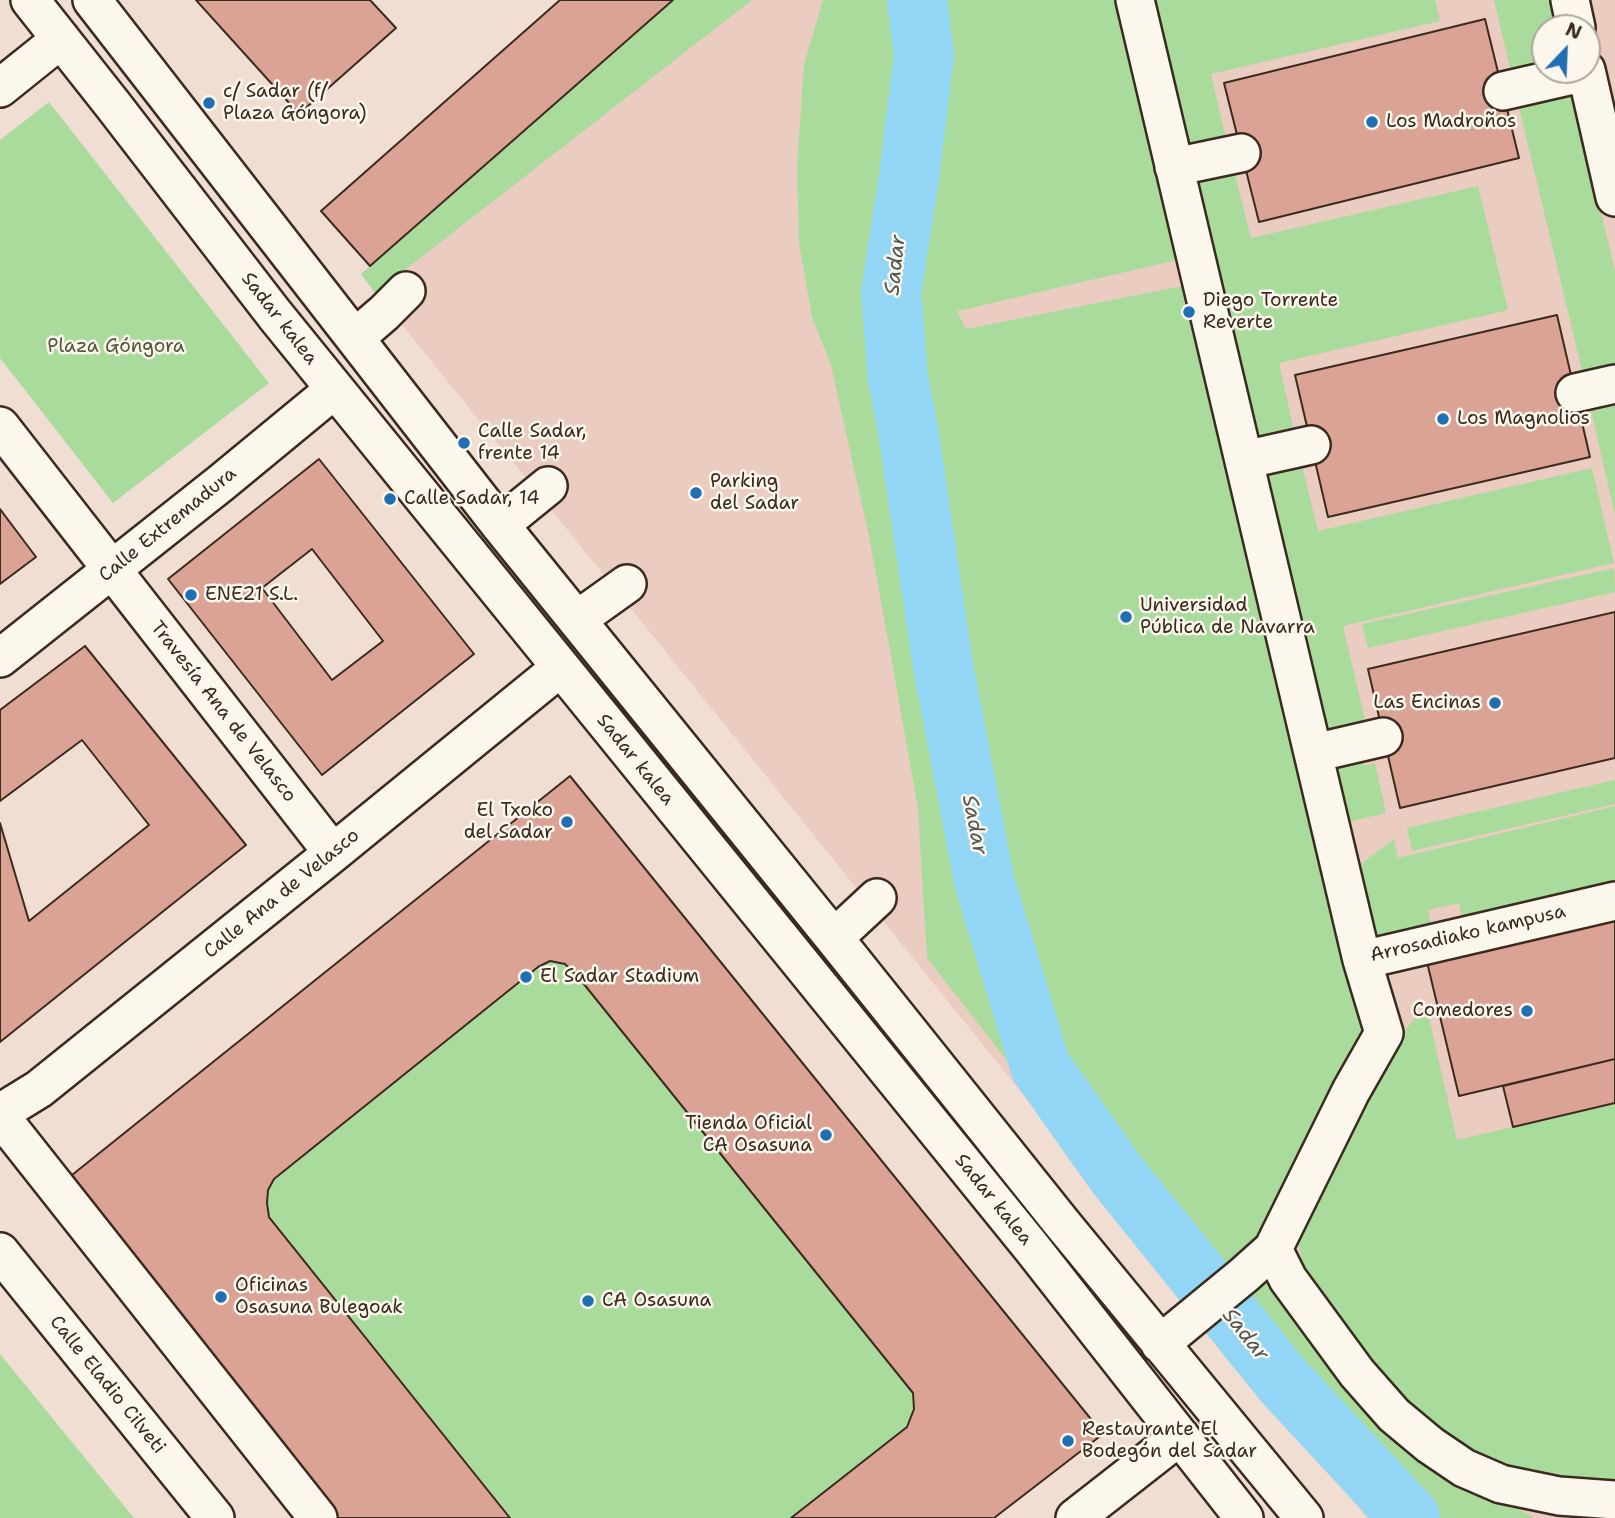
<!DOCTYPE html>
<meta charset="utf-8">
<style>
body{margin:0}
#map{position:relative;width:1615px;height:1518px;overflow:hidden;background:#f1ded2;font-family:"Shantell Sans",sans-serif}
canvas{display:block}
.north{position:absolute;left:1531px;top:14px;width:70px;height:70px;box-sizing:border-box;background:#fbf7ec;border:2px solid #aea59a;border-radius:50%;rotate:23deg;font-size:19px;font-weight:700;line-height:28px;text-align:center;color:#3b2a1e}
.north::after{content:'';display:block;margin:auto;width:24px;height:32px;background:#1f6fb2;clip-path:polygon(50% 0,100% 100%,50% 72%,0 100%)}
</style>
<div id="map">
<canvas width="1615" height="1518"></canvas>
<div class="north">N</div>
</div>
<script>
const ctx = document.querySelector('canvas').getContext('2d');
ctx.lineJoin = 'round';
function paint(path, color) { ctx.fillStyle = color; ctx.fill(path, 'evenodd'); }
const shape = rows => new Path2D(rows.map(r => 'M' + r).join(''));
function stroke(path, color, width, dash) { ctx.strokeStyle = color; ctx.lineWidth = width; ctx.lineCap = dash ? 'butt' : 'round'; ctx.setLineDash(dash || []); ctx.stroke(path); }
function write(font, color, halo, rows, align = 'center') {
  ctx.font = font + ' "Shantell Sans",sans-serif'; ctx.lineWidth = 5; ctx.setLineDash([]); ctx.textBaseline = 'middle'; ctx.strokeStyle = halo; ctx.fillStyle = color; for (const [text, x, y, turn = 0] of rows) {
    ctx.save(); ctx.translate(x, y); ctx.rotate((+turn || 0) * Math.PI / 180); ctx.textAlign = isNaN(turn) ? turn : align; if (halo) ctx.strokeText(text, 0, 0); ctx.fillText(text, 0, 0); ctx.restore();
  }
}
paint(shape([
 [673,0,1615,0,1615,1518,1367,1518,1255,1382,361,274],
 [1545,28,1587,28,1587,70,1545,70]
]), '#eaccc0');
paint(shape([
 [673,0,752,0,375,293,361,274],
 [823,0,1125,0,1186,258,957,311,966,329,1193,284,1371,1027,1276,1285,1511,1504,1534,1518,1374,1518,1169,1268,927,958,918,809,891,656,869,536,831,365,812,317,799,243,797,167,804,65],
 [1146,0,1435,0,1440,21,1211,74,1228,148,1183,158],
 [1494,0,1549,0,1556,28,1545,28,1545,70,1513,80],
 [1571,87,1615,271,1615,372,1584,379,1517,99],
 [49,102,269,383,113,503,0,358,0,140],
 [1235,174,1251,238,1478,186,1508,310,1279,363,1296,440,1250,450,1187,185],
 [1615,396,1615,515,1589,402],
 [1301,461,1318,531,1592,468,1614,563,1343,626,1366,724,1320,735,1258,471],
 [1614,568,1615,592,1368,648,1362,624],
 [1361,754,1364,766,1375,763,1386,813,1338,824,1326,763],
 [570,776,1103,1434,994,1518,331,1518,67,1179],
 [1615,780,1615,804,1412,851,1407,828],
 [1615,806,1615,887,1463,923,1459,903,1428,910,1432,930,1368,945,1351,871,1394,839,1398,858],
 [1426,1005,1457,1140,1615,1103,1615,1486,1559,1483,1488,1465,1436,1436,1333,1324,1304,1266,1296,1235,1387,1052],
 [0,1354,134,1518,0,1518]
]), '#a9db9d');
stroke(shape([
 [917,0,924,55,909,177,891,293,898,378,909,436,943,666,984,880,1040,1066,1117,1175,1284,1382,1410,1518]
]), '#93d5f5', 60);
const building = shape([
 [196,0,370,0,396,28,299,114,196,0],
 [560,0,673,0,370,266,321,211,560,0],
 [1485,19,1519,158,1259,222,1224,83,1485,19],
 [1557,315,1590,457,1328,517,1295,375,1557,315],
 [319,459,474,654,322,775,168,579,319,459],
 [312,549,383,641,332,680,262,588,312,549],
 [0,509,36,557,0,584,0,509],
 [1615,612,1615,758,1400,808,1368,669,1615,612],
 [85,646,246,845,0,1042,0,823,29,921,149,825,82,740,0,801,0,710,85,646],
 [570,776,1103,1434,994,1518,791,1518,907,1427,914,1409,913,1393,579,978,565,964,550,961,538,967,274,1179,268,1190,267,1203,269,1217,510,1518,331,1518,67,1179,570,776],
 [1615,918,1615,1059,1459,1096,1427,962,1615,918],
 [1615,1059,1615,1103,1513,1127,1503,1086,1615,1059]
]);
paint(building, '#dba395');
stroke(building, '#3b2a1e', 2);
const minor = shape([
 [30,0,113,105,275,315,1032,1248,1244,1518],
 [92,0,500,525,834,938,1061,1222,1304,1518],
 [1135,0,1362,960,1615,901],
 [1570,0,1576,28],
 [1586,70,1615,197],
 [0,88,61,39],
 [1503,91,1586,72],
 [1174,167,1241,153],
 [355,338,384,313,406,291],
 [1575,393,1615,384],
 [0,426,333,853],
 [1244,460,1311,445],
 [500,525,548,486],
 [578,619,627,584],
 [0,658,221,483,335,389],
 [1314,753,1383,737],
 [834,938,877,898],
 [0,1113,39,1089,333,853,560,668],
 [0,1116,318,1518],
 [1273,1249,1288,1279,1357,1373,1394,1415,1430,1445,1464,1468,1501,1484,1559,1496,1615,1500],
 [0,1252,215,1518],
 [1160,1344,1244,1275,1273,1249,1351,1091,1384,1033,1362,960],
 [1075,1518,1180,1436]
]);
stroke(minor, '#3b2a1e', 42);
stroke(minor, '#fbf7ec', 37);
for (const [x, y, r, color] of [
 [209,103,7,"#1f6fb2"],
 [1372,122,7,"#1f6fb2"],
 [1189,312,7,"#1f6fb2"],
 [1443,419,7,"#1f6fb2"],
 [464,443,7,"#1f6fb2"],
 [696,493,7,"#1f6fb2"],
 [390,499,7,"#1f6fb2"],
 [191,595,7,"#1f6fb2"],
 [1126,617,7,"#1f6fb2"],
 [1495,703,7,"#1f6fb2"],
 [567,822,7,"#1f6fb2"],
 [526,977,7,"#1f6fb2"],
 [1527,1011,7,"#1f6fb2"],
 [826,1135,7,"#1f6fb2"],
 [221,1297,7,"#1f6fb2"],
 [588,1301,7,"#1f6fb2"],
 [1068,1441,7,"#1f6fb2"]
]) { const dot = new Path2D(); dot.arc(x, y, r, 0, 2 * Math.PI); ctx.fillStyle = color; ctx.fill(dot); stroke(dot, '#fbf7ec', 2.5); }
write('19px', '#3b2a1e', '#fbf7ec', [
 ["c/ Sadar (f/",223,92],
 ["Plaza Góngora)",223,114],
 ["Los Madroños",1386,122],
 ["Diego Torrente",1203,301],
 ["Reverte",1203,323],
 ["Los Magnolios",1457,419],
 ["Calle Sadar,",478,432],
 ["frente 14",478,454],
 ["Parking",710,482],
 ["del Sadar",710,504],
 ["Calle Sadar, 14",404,499],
 ["ENE21 S.L.",205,595],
 ["Universidad",1140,606],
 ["Pública de Navarra",1140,628],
 ["Las Encinas",1481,703,"right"],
 ["El Txoko",553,811,"right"],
 ["del Sadar",553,833,"right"],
 ["El Sadar Stadium",540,977],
 ["Comedores",1513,1011,"right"],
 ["Tienda Oficial",812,1124,"right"],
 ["CA Osasuna",812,1146,"right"],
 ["Oficinas",235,1286],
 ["Osasuna Bulegoak",235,1308],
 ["CA Osasuna",602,1301],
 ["Restaurante El",1082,1430],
 ["Bodegón del Sadar",1082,1452]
], 'left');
write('19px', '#3b2a1e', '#fbf7ec', [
 ["Sadar kalea",279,319,52],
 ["Calle Extremadura",168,525,-39],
 ["Travesía Ana de Velasco",223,712,52],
 ["Sadar kalea",635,760,51],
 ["Calle Ana de Velasco",282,894,-39],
 ["Arrosadiako kampusa",1468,934,-13],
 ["Sadar kalea",993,1200,51],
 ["Calle Eladio Cilveti",107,1385,51]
]);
write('19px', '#56563e', '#fbf7ec', [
 ["Plaza Góngora",116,347]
]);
write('italic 21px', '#515554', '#fbf7ec', [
 ["Sadar",896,265,-84],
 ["Sadar",974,825,79],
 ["Sadar",1245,1335,51]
]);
</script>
